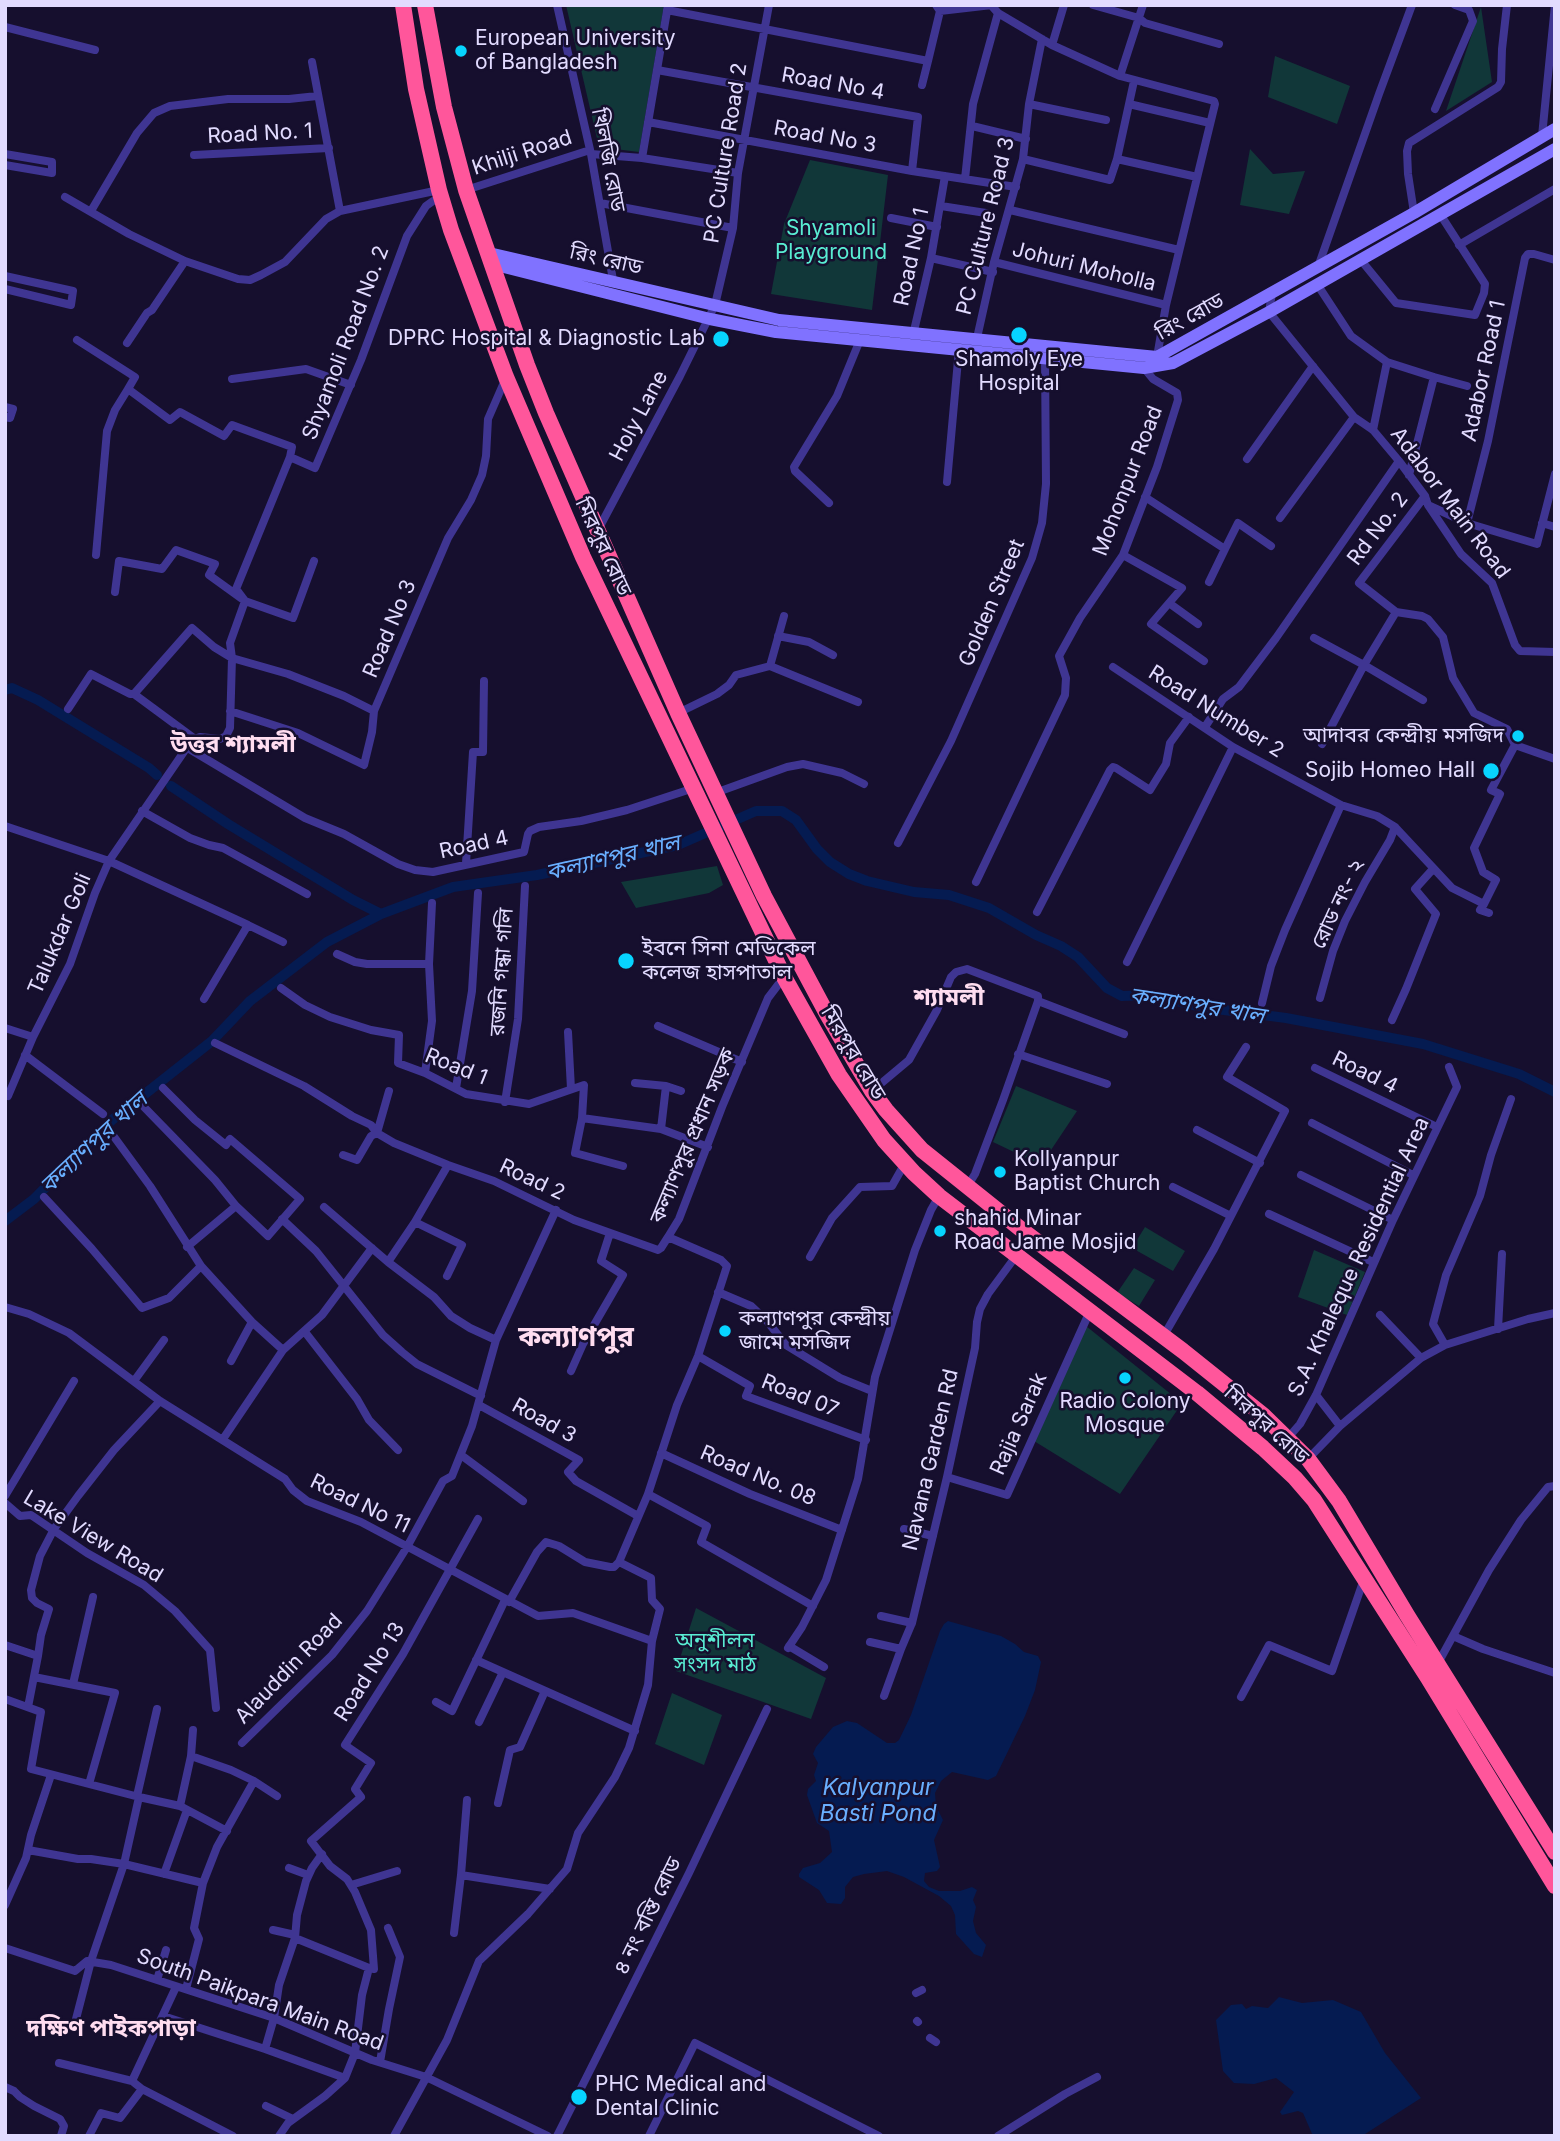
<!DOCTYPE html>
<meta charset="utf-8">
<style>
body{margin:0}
#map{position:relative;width:1560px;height:2141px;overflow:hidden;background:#160f2e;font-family:Inter,sans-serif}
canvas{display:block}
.frame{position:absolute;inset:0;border:7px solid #e2dbff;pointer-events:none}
</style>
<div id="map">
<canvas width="1560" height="2141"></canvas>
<div class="frame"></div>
</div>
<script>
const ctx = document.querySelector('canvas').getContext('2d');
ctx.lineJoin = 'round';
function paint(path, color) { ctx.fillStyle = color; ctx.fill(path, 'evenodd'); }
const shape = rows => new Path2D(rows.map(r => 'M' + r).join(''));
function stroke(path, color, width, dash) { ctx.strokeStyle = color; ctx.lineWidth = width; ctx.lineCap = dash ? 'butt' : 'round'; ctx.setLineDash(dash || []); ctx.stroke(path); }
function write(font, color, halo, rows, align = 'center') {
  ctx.font = font + ' Inter,"Noto Sans Bengali",sans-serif'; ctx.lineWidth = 5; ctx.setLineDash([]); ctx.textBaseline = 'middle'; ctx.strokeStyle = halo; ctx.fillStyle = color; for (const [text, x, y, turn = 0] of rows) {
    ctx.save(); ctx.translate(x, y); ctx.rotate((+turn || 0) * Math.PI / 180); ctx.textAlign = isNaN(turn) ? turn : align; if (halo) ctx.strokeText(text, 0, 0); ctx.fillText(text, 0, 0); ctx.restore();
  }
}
paint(shape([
 [566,5,664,5,639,152,599,147],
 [1481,7,1492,82,1446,111],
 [1275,56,1350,86,1337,124,1268,97],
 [1250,149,1273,174,1305,171,1289,214,1240,205],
 [810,160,888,175,872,310,771,294,784,224],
 [717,866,723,885,709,893,636,908,621,882],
 [1016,1086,1077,1111,1041,1165,993,1142],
 [1145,1227,1185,1251,1173,1271,1132,1248],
 [1314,1250,1365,1272,1347,1315,1298,1297],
 [1134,1268,1155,1280,1139,1306,1117,1293],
 [1086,1326,1182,1403,1120,1494,1034,1441],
 [696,1608,826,1678,811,1719,676,1671],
 [672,1693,722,1715,704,1765,655,1744]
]), '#113739');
paint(shape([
 [948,1621,1001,1636,1015,1644,1024,1652,1038,1656,1041,1662,1035,1690,1025,1716,996,1776,988,1780,952,1772,941,1781,935,1793,936,1806,943,1820,934,1840,940,1867,937,1871,925,1873,924,1881,929,1887,939,1891,960,1891,972,1887,977,1890,973,1900,976,1907,973,1921,976,1933,986,1945,982,1957,974,1954,956,1934,955,1915,951,1906,939,1896,904,1877,887,1871,864,1874,853,1877,845,1887,845,1898,841,1904,827,1903,819,1890,799,1877,799,1874,803,1868,820,1863,832,1852,829,1831,817,1823,807,1795,808,1789,816,1781,814,1775,818,1763,813,1754,816,1747,833,1727,847,1721,857,1723,887,1743,895,1743,899,1740,911,1715,940,1631,944,1624],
 [1279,1997,1302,2003,1333,2000,1361,2012,1385,2053,1421,2098,1362,2136,1313,2136,1303,2113,1298,2111,1282,2115,1280,2112,1294,2092,1276,2078,1254,2084,1234,2083,1223,2071,1216,2020,1231,2005,1242,2004,1246,2009,1252,2006,1268,2008]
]), '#051b51');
stroke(shape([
 [5,690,12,688,38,700,149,768,157,775],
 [171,786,228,824,353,900,381,914],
 [5,1221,34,1199,112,1120,212,1041,250,1001,327,942,381,914,453,887,537,875,678,845,756,811,782,811,796,820,817,849,830,862,849,874,867,881,914,892,949,895,989,908,1036,935,1061,946,1078,957,1107,988,1122,996,1150,995,1201,1007,1286,1018,1423,1044,1519,1074,1555,1092]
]), '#051b51', 10);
stroke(shape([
 [557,5,591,154,613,280],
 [936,5,940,11,992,5],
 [991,5,998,13,1052,45,1120,76,1214,101,1215,104,1166,305,1157,357],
 [1093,5,1139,18,1145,23,1219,44],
 [667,10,928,61,940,11],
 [5,27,95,50],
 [1052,45,1064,5],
 [1120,76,1143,5],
 [922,85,928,61],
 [1029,104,1106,120],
 [1129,104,1210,123],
 [1435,109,1473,21,1469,10,1455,5],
 [648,122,912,171,918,117,657,70],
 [972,126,1026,139],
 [1542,136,1555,5],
 [5,154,52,162,52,173,5,165],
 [591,154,642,158,738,173],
 [194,155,329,148],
 [642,158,668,5],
 [1023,159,1110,180,1117,159,1134,81],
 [1117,159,1197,177],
 [912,171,1016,187],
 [965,179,973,104,998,13],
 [466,190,590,150],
 [65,197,129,234,185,261,238,279,250,280,261,275,285,262,326,219,340,211,312,62],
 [600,203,733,228],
 [941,206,986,213],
 [1010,210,1179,250],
 [91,211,137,133,154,113,170,106,228,99,289,99,317,96],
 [340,211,439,190],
 [1414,213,1408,174,1407,151,1409,143,1498,87,1501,82,1502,49,1507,5],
 [891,218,937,227],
 [1459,245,1555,189],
 [931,258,993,272],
 [1360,259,1396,303,1475,315,1484,293,1485,284,1440,214],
 [994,262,1166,305],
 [1318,267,1379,94,1412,5],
 [5,276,73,291,71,305,5,289],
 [1317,284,1351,336,1387,362,1434,377],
 [1272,293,1269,312,1354,417,1373,430,1399,461,1425,496,1428,505,1461,554,1492,583,1515,645,1520,651,1555,652],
 [913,335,931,258,945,176],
 [977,338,994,262,1023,159,1029,104,1042,39],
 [77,340,135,377,128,389,170,420,180,412,224,436,232,425,292,447,290,457],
 [127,343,147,313,152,310,185,261],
 [232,379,306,369,351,385],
 [5,407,13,409,10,418,5,417],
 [1373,430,1387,362],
 [1247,459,1313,366],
 [1409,475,1434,377,1467,386],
 [947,482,959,349],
 [1425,496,1359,583,1396,612,1422,616,1428,619,1443,637,1453,678,1474,713,1507,729,1515,745,1555,759],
 [1145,497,1225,549,1209,582],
 [829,503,795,471,794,467,837,396,860,340],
 [1430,506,1467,523,1537,544,1555,474],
 [1280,518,1354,417],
 [1467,523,1488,441,1525,258,1528,254,1534,254,1555,260],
 [1542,523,1555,527],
 [598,530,680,376,715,305,733,228,738,173,769,5],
 [1225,549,1238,523,1271,546],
 [96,555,107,431,115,410,128,389],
 [1123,555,1182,588,1169,603,1198,624],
 [115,592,119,561,162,569,176,550,215,564,209,575,245,601,293,618,314,561],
 [1169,603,1151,624,1204,661],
 [778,636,809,642,833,655],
 [1314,638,1364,665,1423,700],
 [770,666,858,702],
 [770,666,784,616],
 [1113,667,1233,747,1341,805,1377,816,1395,827,1452,888,1484,904,1480,910,1489,913],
 [134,694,192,628,214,647,232,658,288,674,344,696,374,711],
 [68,709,91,674,130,694,134,694,195,739],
 [230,711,298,733,364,765,372,732,374,711,448,538,471,500,482,475,486,456,488,419,505,380],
 [678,713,717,694,729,685,736,675,770,666],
 [1205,727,1223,699,1239,687,1276,638,1399,461],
 [1322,744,1364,665,1396,612],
 [186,747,305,818,344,834,398,864,415,870,433,872,524,852,528,834,530,831,539,827,581,821,627,810,694,788],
 [715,793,787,767,803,764,842,773,864,784],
 [142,811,190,838,209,845,223,848,307,894],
 [5,826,109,861,192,740,200,737,220,739,226,736,230,728,232,658,230,643,245,601,236,589,290,457,315,468,361,360,407,236,426,206,433,201,441,197],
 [898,843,951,741,1032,558,1042,523,1046,484,1045,357],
 [466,863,473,752,483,752,484,681],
 [976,882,1065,695,1066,678,1059,656,1080,618,1123,555,1157,467,1178,400,1177,393,1153,379,1144,368],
 [1484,904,1496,880,1483,872,1474,848,1500,794,1491,790,1515,745],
 [1037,912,1110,770,1113,767,1116,768,1150,790,1166,764,1170,743,1189,717],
 [248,925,283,942],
 [337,954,355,962,367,964,429,964],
 [1127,962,1233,747],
 [281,988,305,1005,330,1017,371,1030,399,1035,398,1063,425,1073,466,1094,529,1104,584,1085,582,1118,661,1129,708,1147],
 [1320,998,1333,951,1345,921,1365,882,1390,840,1395,827],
 [1038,1001,1124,1034],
 [1262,1003,1271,966,1285,930,1341,805],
 [1392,1020,1406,989,1436,914,1415,889,1433,869],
 [658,1026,742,1062],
 [5,1028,33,1037],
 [568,1032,571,1089],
 [215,1043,304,1086,352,1116,371,1125,377,1133,394,1143,448,1165,494,1181,574,1220,658,1250,661,1248,668,1237],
 [1018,1054,1107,1084],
 [25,1055,103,1114],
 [1315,1068,1437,1127],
 [425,1073,432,1021,429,964,432,903],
 [635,1083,666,1086,681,1091],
 [456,1088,472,991,478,893],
 [872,1091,909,1060,937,1010,951,977,956,972,967,969,1038,996,1038,1001,1003,1100,975,1174,967,1187],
 [8,1096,33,1037,70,964,95,893,109,861,248,925,204,999],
 [505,1102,518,1019,525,886],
 [144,1107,215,1180,236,1206,268,1236,300,1199,230,1139,226,1145,195,1120,163,1088],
 [582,1118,575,1153,623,1166],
 [1312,1123,1413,1175],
 [661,1129,666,1086],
 [1197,1130,1260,1163],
 [112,1134,150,1186,201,1266,252,1322,283,1350],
 [343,1155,357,1160,371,1136,377,1133,389,1091],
 [1301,1175,1393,1220],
 [1173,1187,1231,1216],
 [44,1197,92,1249,142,1308,169,1298,201,1266],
 [324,1207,388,1262,434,1297,451,1316,470,1328,496,1340],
 [1269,1214,1373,1262],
 [282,1219,316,1251,383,1335,402,1352,417,1364,481,1396],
 [415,1222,462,1245,447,1276],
 [187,1247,236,1206],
 [810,1257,832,1218,860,1187,892,1186,905,1163],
 [388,1262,415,1222,448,1165],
 [718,1292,751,1306,767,1321,786,1345,840,1378,872,1391],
 [5,1307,29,1314,69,1333,160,1401,285,1479,293,1490,307,1501,361,1522,538,1616,573,1613,652,1641],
 [1380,1315,1421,1358],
 [1498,1329,1502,1254],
 [305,1332,357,1399,369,1420,398,1450],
 [1163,1337,1214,1249,1285,1111,1227,1077,1246,1047],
 [1445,1345,1433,1324,1446,1275,1480,1196,1491,1155,1511,1099],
 [698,1356,750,1386,746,1396,866,1440],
 [231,1361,252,1322],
 [571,1371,583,1344,623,1275,601,1261,610,1233],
 [134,1381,164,1340],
 [1316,1395,1340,1426],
 [479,1405,579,1460,568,1472,576,1481,638,1516],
 [223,1439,283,1350,322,1315,372,1248],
 [1287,1439,1300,1424,1316,1395,1393,1220,1457,1087,1449,1067],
 [661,1453,750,1494,842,1530],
 [461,1455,523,1501],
 [1308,1459,1340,1426,1421,1358,1445,1345,1528,1319,1555,1313],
 [947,1477,1007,1495,1090,1311],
 [648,1494,707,1526,701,1542,813,1606],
 [5,1496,74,1381],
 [5,1503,20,1516,31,1515,87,1553,144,1585,175,1611,210,1650,216,1708],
 [904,1529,933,1536],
 [619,1562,648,1494,677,1405,698,1356,727,1266,721,1260,668,1237,679,1219,722,1107,768,998,784,977],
 [509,1602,537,1552,546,1542,559,1546,585,1562,610,1567,614,1567,619,1562],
 [881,1616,912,1623],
 [1453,1636,1483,1649,1555,1673],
 [870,1642,901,1649,912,1623,947,1477,975,1348,977,1322,980,1309,988,1294,1016,1256],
 [5,1645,38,1656,28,1707],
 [789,1646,824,1667],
 [788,1648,802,1627,826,1580,858,1479,875,1377,915,1250,931,1210,939,1196],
 [38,1656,41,1635,49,1609,37,1603,32,1598,31,1590,40,1556,54,1529,78,1496,114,1450,160,1401],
 [476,1660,635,1731],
 [1437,1665,1489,1570,1521,1520,1548,1487,1555,1486],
 [34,1677,115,1693,89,1784],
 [73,1684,93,1597],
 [884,1696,901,1649],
 [1241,1697,1269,1645,1332,1671,1364,1579],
 [5,1699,41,1712,31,1769,139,1797],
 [436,1702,452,1711,505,1600],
 [479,1722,503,1672],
 [242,1743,332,1655,367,1611,407,1547,443,1481,452,1476,472,1426,496,1340,556,1210],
 [191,1756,231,1770,254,1781,277,1796],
 [137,1796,157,1709],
 [498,1803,510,1750,520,1747,545,1691],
 [180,1806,191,1756,193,1730],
 [28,1850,78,1859,91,1859,124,1864,91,1961,76,2019],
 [322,1854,312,1868,306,1881,297,1915,295,1938,279,1985,274,2018,265,2049,345,2078],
 [289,1868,308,1875],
 [164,1874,187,1810],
 [461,1875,467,1800],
 [203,1883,124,1864,139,1797,180,1806,227,1831],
 [351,1885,397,1871],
 [5,1905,26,1858,31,1835,51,1775],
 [273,1930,295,1935],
 [454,1933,461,1875,550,1889],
 [295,1938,369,1968,374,1969,371,1930,355,1892,347,1879,330,1866,311,1841,361,1797,355,1789,371,1763,345,1745,403,1654,478,1519],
 [5,1948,75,1971,87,1961,111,1965,274,2018,372,2060,426,2077,548,2136],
 [157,1980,166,1950],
 [186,1989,199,1939,194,1928,203,1883,217,1847,254,1781],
 [916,1993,922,1990],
 [163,2016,265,2049],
 [917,2021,918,2022],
 [930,2038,936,2042],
 [380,2062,389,2009,400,1957,388,1928],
 [59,2063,132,2081],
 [5,2087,14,2091,20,2097,34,2106,60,2119,64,2126,61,2136],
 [142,2089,233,2136],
 [266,2106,293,2119],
 [89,2136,101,2113,120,2118,142,2089,132,2081,176,1987],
 [279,2136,288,2123,325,2096,345,2078,355,2053,362,1995,369,1968],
 [394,2136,447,2040,479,1961,528,1914,567,1869,578,1833,615,1777,629,1748,648,1685,652,1641,660,1609,652,1600,651,1578,619,1562],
 [557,2136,689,1873,767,1709],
 [649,2136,695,2043,879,2136],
 [998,2136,1065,2094,1097,2077]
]), '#3f3592', 8);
stroke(shape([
 [489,253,779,320,1157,357,1414,213,1555,129],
 [492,264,710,319,776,332,1144,368,1173,363,1269,312,1555,149]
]), '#8072ff', 12);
stroke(shape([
 [403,5,416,89,439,190,451,230,506,377,583,557,784,977,839,1075,884,1140,914,1173,939,1196,1197,1393,1263,1448,1295,1478,1314,1500,1428,1678,1555,1886],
 [425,5,444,107,466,190,527,365,546,413,678,713,764,896,827,1014,872,1091,886,1110,922,1150,1027,1234,1183,1351,1263,1415,1308,1459,1339,1501,1407,1615,1555,1852]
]), '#ff569b', 16);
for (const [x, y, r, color] of [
 [461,51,7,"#07d4ff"],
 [1019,335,9,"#07d4ff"],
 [721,339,9,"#07d4ff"],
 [1518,736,7,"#07d4ff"],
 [1491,771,9,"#07d4ff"],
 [626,961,9,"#07d4ff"],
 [1000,1172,7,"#07d4ff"],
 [940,1231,7,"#07d4ff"],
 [725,1331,7,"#07d4ff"],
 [1125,1378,7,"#07d4ff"],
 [579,2097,9,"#07d4ff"]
]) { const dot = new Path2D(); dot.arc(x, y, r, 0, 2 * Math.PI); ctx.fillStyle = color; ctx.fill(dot); stroke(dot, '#160f2e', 2.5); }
write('21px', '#e2dbff', '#160f2e', [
 ["European University",475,39],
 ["of Bangladesh",475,63],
 ["DPRC Hospital & Diagnostic Lab",705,339,"right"],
 ["Shamoly Eye",1019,360,"center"],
 ["Hospital",1019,384,"center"],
 ["আদাবর কেন্দ্রীয় মসজিদ",1504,736,"right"],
 ["Sojib Homeo Hall",1475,771,"right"],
 ["ইবনে সিনা মেডিকেল",642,949],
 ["কলেজ হাসপাতাল",642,973],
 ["Kollyanpur",1014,1160],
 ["Baptist Church",1014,1184],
 ["shahid Minar",954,1219],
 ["Road Jame Mosjid",954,1243],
 ["কল্যাণপুর কেন্দ্রীয়",739,1319],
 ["জামে মসজিদ",739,1343],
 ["Radio Colony",1125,1402,"center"],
 ["Mosque",1125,1426,"center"],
 ["PHC Medical and",595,2085],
 ["Dental Clinic",595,2109]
], 'left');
write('21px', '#e2dbff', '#160f2e', [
 ["Road No 4",833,84,10],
 ["Road No. 1",260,134,-3],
 ["Road No 3",825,137,10],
 ["Khilji Road",522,153,-18],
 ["PC Culture Road 2",726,153,-81],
 ["খিলজি রোড",608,160,79],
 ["PC Culture Road 3",986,226,-76],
 ["Road No 1",912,257,-78],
 ["রিং রোড",606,260,13],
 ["Johuri Moholla",1084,267,14],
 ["রিং রোড",1190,317,-29],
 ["Shyamoli Road No. 2",346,343,-69],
 ["Adabor Road 1",1484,371,-78],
 ["Holy Lane",639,416,-62],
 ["Mohonpur Road",1128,481,-69],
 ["Adabor Main Road",1450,503,53],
 ["Rd No. 2",1378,529,-53],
 ["মিরপুর রোড",603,547,65],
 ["Golden Street",992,603,-67],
 ["Road No 3",390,629,-67],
 ["Road Number 2",1216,712,32],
 ["Road 4",474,845,-12],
 ["রোড নং- ২",1338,904,-65],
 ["Talukdar Goli",60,934,-67],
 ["রজনি গন্ধা গলি",502,972,-86],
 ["মিরপুর রোড",853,1053,59],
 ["Road 1",456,1067,22],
 ["Road 4",1365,1073,26],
 ["কল্যাণপুর প্রধান সড়ক",693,1136,-67],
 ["Road 2",532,1180,25],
 ["S.A. Khaleque Residential Area",1359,1257,-65],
 ["Road 07",800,1396,22],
 ["Road 3",544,1421,29],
 ["Rajia Sarak",1019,1424,-66],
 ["মিরপুর রোড",1266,1425,42],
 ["Navana Garden Rd",931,1460,-77],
 ["Road No. 08",758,1476,23],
 ["Road No 11",360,1504,26],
 ["Lake View Road",93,1537,31],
 ["Alauddin Road",289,1669,-46],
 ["Road No 13",370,1672,-58],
 ["৪ নং বস্তি রোড",648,1916,-64],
 ["South Paikpara Main Road",260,2000,20]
]);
write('21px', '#59edd3', '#160f2e', [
 ["Shyamoli",831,229],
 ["Playground",831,253],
 ["অনুশীলন",715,1641],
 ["সংসদ মাঠ",715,1665]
]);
write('italic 23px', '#69afff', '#160f2e', [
 ["কল্যাণপুর খাল",613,858,-13],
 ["কল্যাণপুর খাল",1197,1006,9],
 ["কল্যাণপুর খাল",94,1143,-43],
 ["Kalyanpur",878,1788],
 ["Basti Pond",878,1814]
]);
write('bold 24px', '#ffddf0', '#160f2e', [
 ["উত্তর শ্যামলী",233,745],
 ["শ্যামলী",949,998],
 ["দক্ষিণ পাইকপাড়া",111,2029]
]);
write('bold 28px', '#ffddf0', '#160f2e', [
 ["কল্যাণপুর",576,1338]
]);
</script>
